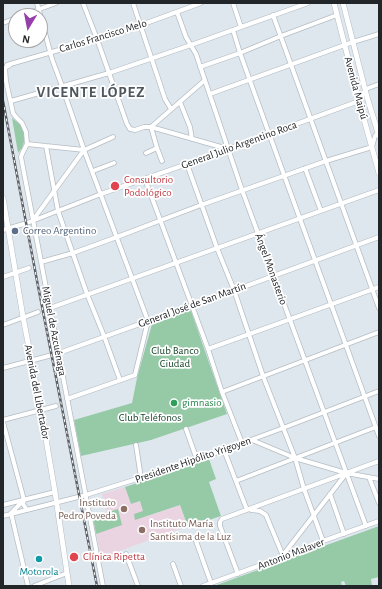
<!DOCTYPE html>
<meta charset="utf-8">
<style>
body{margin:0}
#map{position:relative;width:382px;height:589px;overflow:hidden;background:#dfe7ee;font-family:"Alegreya Sans",sans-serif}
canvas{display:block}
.frame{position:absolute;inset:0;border:4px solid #232629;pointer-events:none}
.north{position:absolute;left:8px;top:8px;width:40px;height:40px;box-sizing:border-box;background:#fff;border:1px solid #a7a8a9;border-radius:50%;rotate:190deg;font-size:11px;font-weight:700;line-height:16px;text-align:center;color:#232629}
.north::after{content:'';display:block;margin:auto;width:14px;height:18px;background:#963fab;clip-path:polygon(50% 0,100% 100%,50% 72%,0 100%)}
</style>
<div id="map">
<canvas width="382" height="589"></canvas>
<div class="frame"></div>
<div class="north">N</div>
</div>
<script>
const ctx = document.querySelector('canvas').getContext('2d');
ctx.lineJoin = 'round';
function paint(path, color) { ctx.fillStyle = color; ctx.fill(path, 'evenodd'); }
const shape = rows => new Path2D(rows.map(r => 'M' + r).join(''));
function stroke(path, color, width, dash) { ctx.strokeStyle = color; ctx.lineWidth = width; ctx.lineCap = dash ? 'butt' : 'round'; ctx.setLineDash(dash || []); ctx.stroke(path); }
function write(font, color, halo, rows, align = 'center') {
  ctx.font = font + ' "Alegreya Sans",sans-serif'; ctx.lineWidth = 3.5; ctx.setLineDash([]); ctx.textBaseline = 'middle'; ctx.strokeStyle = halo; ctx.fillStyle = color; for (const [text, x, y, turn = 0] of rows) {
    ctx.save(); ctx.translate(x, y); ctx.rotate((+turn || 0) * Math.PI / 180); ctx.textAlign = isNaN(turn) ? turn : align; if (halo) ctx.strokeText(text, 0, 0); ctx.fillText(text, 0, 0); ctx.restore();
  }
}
paint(shape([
 [125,487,131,504,140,501,145,517,180,505,187,526,101,558,93,517,107,513,102,494]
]), '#ebd4e1');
paint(shape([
 [12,118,21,125,24,132,24,142,22,148,18,153],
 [189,310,191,311,227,414,151,440,81,456,74,420,132,403,137,378,152,324],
 [209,459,216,479,209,482,221,516,188,527,180,505,135,520,134,514,143,511,140,501,131,504,125,487],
 [118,509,122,525,96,534,93,517],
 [379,526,379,577,371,579,372,586,346,586,344,581,341,582,342,586,214,586]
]), '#96caa7');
const minor = shape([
 [37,3,52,59,62,86,84,150,148,321,135,375,67,399],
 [83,3,97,39,127,124,130,129,135,130,144,127,151,127,228,149],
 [133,3,165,99,171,109],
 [233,3,241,27],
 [177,12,186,37,196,54,242,190,366,526],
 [273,15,379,308],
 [21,16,56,3],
 [3,23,16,18],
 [233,30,240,53,284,175,379,436],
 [7,65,97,39,141,25,201,3],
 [10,65,5,68,6,81,13,113,16,117,22,123,26,132,27,144,22,154,21,157,103,586],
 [200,67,240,53,281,36,337,15],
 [210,94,353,42,379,34],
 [11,101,109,73,191,45,308,3],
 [180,102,190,127,192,139],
 [151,127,205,80],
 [151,127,157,148,162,161],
 [27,144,84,150,113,137],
 [46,146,58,211,87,294,104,336,120,380],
 [146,153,157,148],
 [187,164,217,248,234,290,263,376,295,458,304,489,323,541],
 [305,168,321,211],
 [93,171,114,163],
 [145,179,208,349,222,392,242,443],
 [33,220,84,150],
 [3,230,27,223,101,194,187,164,359,101,366,89,379,84],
 [41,262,73,253,117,237,201,205,326,161,372,147,375,136,379,132],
 [3,277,29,268],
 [50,308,379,190],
 [3,325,38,312],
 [208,349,379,287],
 [3,368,56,354,59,353,148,321,192,306,379,237],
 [222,392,379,332],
 [3,420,56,406],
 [3,422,24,500,23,504,27,510],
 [186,429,197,460],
 [252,440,295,458,346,473,379,479],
 [136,445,141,478],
 [224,450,247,510],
 [369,477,379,503],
 [236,481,376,427],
 [330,494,344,534],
 [24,500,11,513,28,586],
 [3,505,55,492],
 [251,510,260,511,266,515,283,556],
 [3,516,86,495,197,460,283,428,379,391],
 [196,541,211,583],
 [126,554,138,586],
 [283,555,345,475],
 [173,564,181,586],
 [238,574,220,526,220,522,222,519,379,461],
 [34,586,67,573],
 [203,586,283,557,323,541,379,521]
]);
const major = shape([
 [334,3,360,105,379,173],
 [343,3,367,97,379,136],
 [3,198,23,317,41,410,55,492,69,586]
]);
stroke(minor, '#b5bdc4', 5.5);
stroke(major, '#b5bdc4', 6);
stroke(minor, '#fff', 4);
stroke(major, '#fff', 5);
const rail = shape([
 [3,101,38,286,97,586]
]);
stroke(rail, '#5d6166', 2.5);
stroke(rail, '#fff', 1, [3]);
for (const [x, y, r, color] of [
 [115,186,5,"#e0444e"],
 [15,231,4,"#5c6f8a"],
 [174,403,4,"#2e9e5b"],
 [124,509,4,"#8d6e63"],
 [142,530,4,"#8d6e63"],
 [74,557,5,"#e0444e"],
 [39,559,4,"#0f9aa8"]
]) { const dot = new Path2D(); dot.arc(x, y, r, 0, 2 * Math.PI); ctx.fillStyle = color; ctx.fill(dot); stroke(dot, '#fff', 1.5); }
write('11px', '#232629', '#fff', [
 ["Carlos Francisco Melo",103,36,-17],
 ["Avenida Maipú",356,88,75],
 ["General Julio Argentino Roca",239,145,-20],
 ["Ángel Monasterio",271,269,70],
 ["General José de San Martín",192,305,-20],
 ["Miguel de Azcuénaga",54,331,79],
 ["Avenida del Libertador",37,392,79],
 ["Presidente Hipólito Yrigoyen",193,460,-19],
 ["Antonio Malaver",291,554,-21]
]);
write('11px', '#be3a42', '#fff', [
 ["Consultorio",124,180],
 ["Podológico",124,193],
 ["Clínica Ripetta",83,557]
], 'left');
write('11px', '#4e5e75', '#fff', [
 ["Correo Argentino",23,231]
], 'left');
write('11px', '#164429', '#fff', [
 ["Club Banco",175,351],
 ["Ciudad",175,364],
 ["Club Teléfonos",150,418]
]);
write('11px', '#27864d', '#fff', [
 ["gimnasio",182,403]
], 'left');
write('11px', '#785e54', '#fff', [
 ["Instituto",116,503],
 ["Pedro Poveda",116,516],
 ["Instituto María",150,524,"left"],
 ["Santísima de la Luz",150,537,"left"]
], 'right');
write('11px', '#0d838f', '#fff', [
 ["Motorola",39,572]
]);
ctx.letterSpacing = '1px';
write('bold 15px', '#4f565c', '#fff', [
 ["VICENTE LÓPEZ",91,92]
]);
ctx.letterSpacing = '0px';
</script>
